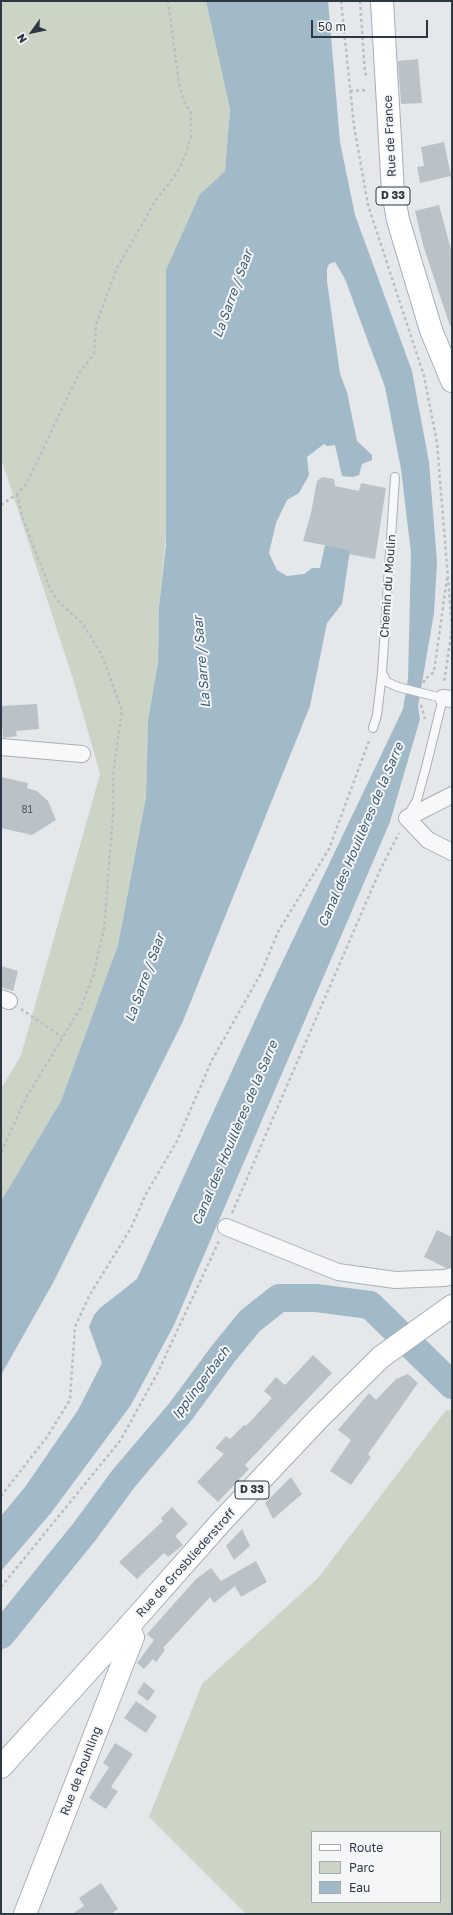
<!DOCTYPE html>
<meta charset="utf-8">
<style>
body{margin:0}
#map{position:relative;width:453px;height:1915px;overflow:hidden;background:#e4e8eb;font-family:"Golos Text",sans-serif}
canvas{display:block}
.frame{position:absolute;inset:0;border:2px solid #2d3842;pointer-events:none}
.legend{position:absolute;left:311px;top:1831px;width:130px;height:72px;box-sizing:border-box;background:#f4f6f8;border:1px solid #a4aaaf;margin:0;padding:5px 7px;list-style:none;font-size:12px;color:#2d3842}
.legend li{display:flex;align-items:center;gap:8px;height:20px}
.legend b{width:20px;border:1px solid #a4aaaf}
.north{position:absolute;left:12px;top:12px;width:40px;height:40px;-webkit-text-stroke:3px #f4f6f8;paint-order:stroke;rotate:237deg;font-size:11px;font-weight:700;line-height:16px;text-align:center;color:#2d3842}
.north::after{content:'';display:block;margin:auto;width:14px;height:18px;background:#2d3842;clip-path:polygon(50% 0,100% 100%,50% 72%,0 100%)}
.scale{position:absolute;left:311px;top:20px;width:117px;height:18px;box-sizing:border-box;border:2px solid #2d3842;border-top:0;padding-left:5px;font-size:12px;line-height:14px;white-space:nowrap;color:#2d3842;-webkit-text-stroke:3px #f4f6f8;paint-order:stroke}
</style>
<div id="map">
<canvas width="453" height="1915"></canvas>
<div class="frame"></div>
<ul class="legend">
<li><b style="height:5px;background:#fff"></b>Route</li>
<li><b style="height:11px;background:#ccd4c6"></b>Parc</li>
<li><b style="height:11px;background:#a2bac7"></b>Eau</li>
</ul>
<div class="north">N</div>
<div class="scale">50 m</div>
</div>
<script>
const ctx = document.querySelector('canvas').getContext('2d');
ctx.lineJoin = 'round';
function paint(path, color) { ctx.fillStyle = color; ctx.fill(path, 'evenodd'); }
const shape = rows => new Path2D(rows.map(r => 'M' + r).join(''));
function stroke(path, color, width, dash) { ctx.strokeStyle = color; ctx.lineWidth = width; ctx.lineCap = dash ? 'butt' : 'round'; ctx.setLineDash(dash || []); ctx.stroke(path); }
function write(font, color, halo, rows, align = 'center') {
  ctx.font = font + ' "Golos Text",sans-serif'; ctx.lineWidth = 4; ctx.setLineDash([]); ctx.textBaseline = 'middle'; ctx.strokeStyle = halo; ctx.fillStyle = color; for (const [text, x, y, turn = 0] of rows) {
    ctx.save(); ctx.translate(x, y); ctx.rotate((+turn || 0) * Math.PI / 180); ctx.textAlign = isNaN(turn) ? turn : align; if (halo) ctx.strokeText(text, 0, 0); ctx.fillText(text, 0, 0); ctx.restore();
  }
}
paint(shape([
 [1,1,206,1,230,109,225,171,200,194,159,607,158,662,148,720,146,797,118,945,61,1101,1,1201,1,1089,21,1055,100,774,73,679,1,458],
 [446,1410,452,1410,452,1914,246,1914,149,1817,202,1684,318,1578],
 [312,1832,440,1832,440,1902,312,1902]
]), '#ccd4c6');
paint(shape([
 [206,1,328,1,340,142,355,215,412,371,429,462,437,562,434,613,418,706,420,719,390,822,174,1325,131,1405,51,1513,1,1571,1,1516,25,1487,78,1410,102,1363,89,1327,94,1315,100,1308,137,1279,267,994,403,709,408,679,411,553,401,469,385,387,345,279,335,262,329,264,327,269,327,281,340,374,347,392,357,441,372,455,372,460,362,464,359,475,353,477,342,476,335,445,327,446,324,444,307,457,309,475,299,493,287,500,276,523,269,553,277,570,287,576,304,574,312,568,320,568,325,545,350,550,342,604,327,623,310,706,183,1021,53,1283,1,1375,1,1201,61,1101,118,945,146,797,148,720,158,662,159,607,166,545,166,270,200,194,225,171,230,109]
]), '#a2bac7');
stroke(shape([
 [1,1635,85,1531,124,1478,181,1411,223,1354,250,1321,279,1298,316,1298,370,1305,452,1385]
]), '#a2bac7', 28);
paint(shape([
 [418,59,422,103,401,104,398,61],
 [444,142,451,176,420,183,417,167,424,166,421,147],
 [439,205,452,253,452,326,450,326,423,245,415,211],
 [322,477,334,479,335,486,359,491,361,483,386,488,375,559,349,554,349,550,303,541,311,513,317,481],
 [37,704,39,729,16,731,17,736,3,738,1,706],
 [1,777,28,783,27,788,37,791,48,801,56,820,32,835,1,828],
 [1,966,18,971,13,991,1,987],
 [437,1230,452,1237,452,1267,446,1268,424,1257],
 [313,1355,332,1373,245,1465,249,1469,218,1502,197,1482,224,1454,215,1448,226,1436,230,1439,244,1425,246,1426,272,1398,264,1391,276,1377,285,1385],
 [408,1374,418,1383,368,1454,371,1457,351,1485,330,1471,351,1440,338,1430,369,1393,376,1400,396,1379],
 [291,1477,302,1494,273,1519,265,1503],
 [172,1507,188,1524,175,1536,183,1545,168,1557,164,1553,137,1579,119,1562,163,1521,161,1518],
 [242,1529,250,1546,234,1560,226,1546],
 [256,1561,267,1582,241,1597,235,1586,214,1603,210,1597,163,1648,165,1650,156,1662,153,1659,144,1669,137,1663,154,1640,147,1634,196,1579,211,1568,221,1581],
 [144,1682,155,1691,148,1701,137,1693],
 [136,1701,157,1716,146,1733,124,1718],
 [115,1743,133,1754,111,1787,118,1791,106,1809,89,1798,109,1767,103,1763],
 [101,1883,118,1909,111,1914,72,1914,84,1906,79,1898]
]), '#bbc2c7');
const lane = shape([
 [395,477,382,673,387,682,398,687],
 [373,728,377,715,382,673],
 [408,815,417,800,426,767,443,698,441,697]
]);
const street = shape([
 [443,698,452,699],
 [1,747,82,754],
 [452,795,407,818,428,840,452,852],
 [1,998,9,1001],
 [226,1227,338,1272,395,1280,445,1278,452,1276]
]);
const secondary = shape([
 [25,1914,133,1637,128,1627]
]);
const primary = shape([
 [382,1,393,192,398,220,431,330,452,381],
 [1,1767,128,1627,221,1522,318,1419,381,1357,452,1306]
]);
stroke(lane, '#a9b0b5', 10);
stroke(street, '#a9b0b5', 18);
stroke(secondary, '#a9b0b5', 24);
stroke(primary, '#a4aeb6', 24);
stroke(shape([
 [341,1,354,126,368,205,424,376,437,443,452,628,444,683],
 [360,1,365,73,367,76],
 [350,91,368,90],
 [1,505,17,494,27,483,79,373,94,354,96,325,117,268,156,200,176,174,185,156,191,137,191,113,184,101,179,83,168,1],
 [424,683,424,680,434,672,447,578],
 [421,705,425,719],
 [21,1009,62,1037],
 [1,1152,26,1098,80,1009,93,976,104,929,113,815,113,774,122,710,102,656,83,624,57,600,49,586,23,519,17,494],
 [232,1213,381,868,399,833],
 [1,1496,47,1437,70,1400,75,1327,89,1296,131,1228,146,1194,177,1141,212,1060,260,975,279,930,329,849,370,738],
 [1,1587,120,1441,157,1374,219,1241]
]), '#babec2', 2.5, [3, 3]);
stroke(lane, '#f6f8f9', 8);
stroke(street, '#f6f8f9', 16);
stroke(secondary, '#fff', 22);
stroke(primary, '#fff', 22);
const laneBridge = shape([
 [398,687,434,696]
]);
stroke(laneBridge, '#a9b0b5', 10, []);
stroke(laneBridge, '#f6f8f9', 8);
write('10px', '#505a63', null, [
 ["81",27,810]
]);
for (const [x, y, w] of [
 [393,196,34],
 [252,1490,34]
]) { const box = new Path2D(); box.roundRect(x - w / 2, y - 9, w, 18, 3); ctx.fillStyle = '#f4f6f8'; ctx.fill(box); stroke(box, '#2d3842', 1); }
write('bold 11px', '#2d3842', null, [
 ["D 33",393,196],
 ["D 33",252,1490]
]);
write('12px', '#2d3842', '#f4f6f8', [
 ["Rue de France",390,136,-93],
 ["Chemin du Moulin",388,586,-86],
 ["Rue de Grosbliederstroff",186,1563,-48],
 ["Rue de Rouhling",81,1771,-69]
]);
write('italic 13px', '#3a5c73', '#f4f6f8', [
 ["La Sarre / Saar",233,294,-70],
 ["La Sarre / Saar",202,662,-95],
 ["Canal des Houillères de la Sarre",361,835,-67],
 ["La Sarre / Saar",145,978,-70],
 ["Canal des Houillères de la Sarre",235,1133,-67],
 ["Ipplingerbach",201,1383,-53]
]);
</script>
